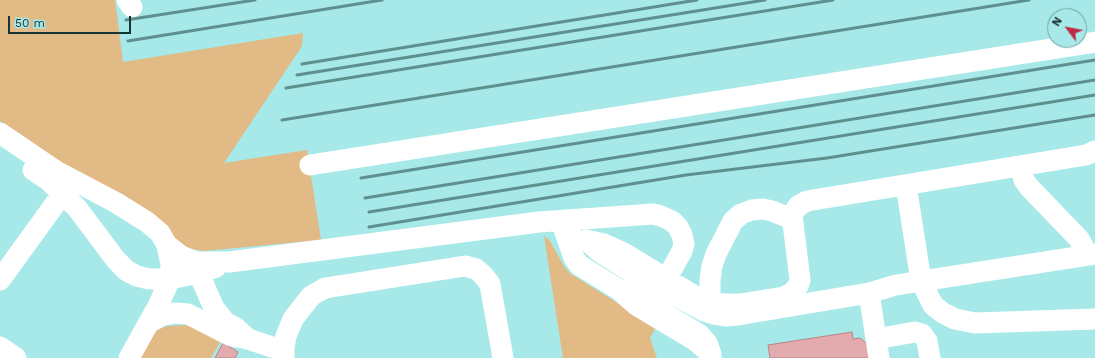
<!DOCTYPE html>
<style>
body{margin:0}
#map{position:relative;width:1095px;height:358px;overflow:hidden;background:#a6e9e8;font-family:"Work Sans",sans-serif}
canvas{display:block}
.north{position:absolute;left:1047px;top:8px;width:40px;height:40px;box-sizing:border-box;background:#a6e9e8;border:1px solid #6da0a0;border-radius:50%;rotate:302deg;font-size:11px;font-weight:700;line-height:16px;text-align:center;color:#183333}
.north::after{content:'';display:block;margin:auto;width:14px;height:18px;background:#bc2b49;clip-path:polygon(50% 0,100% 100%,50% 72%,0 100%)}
.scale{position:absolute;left:8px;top:16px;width:123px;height:18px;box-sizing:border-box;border:2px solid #183333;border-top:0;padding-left:5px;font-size:12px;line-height:14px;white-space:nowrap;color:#183333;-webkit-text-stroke:3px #a6e9e8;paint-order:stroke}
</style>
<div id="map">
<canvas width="1095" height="358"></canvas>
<div class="north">N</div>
<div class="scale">50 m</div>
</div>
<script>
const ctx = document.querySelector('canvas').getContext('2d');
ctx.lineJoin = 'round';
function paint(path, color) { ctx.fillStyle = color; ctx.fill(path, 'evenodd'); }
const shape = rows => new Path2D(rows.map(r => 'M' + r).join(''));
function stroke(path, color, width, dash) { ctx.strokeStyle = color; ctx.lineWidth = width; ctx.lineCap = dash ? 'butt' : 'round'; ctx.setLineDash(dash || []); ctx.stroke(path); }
paint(shape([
 [0,0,115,0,123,62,303,33,302,46,224,163,307,150,321,240,204,251,189,249,65,168,0,121],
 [544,236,550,241,565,268,571,274,656,327,650,338,657,358,563,358],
 [190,325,223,337,211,358,138,358,148,340,157,330,167,326]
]), '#e1ba85');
const building = shape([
 [852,332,853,339,860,338,870,346,870,358,770,358,768,345,852,332],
 [223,343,238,352,235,358,215,358,223,343]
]);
paint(building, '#e4abaf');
stroke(building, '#ba8488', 1);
stroke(shape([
 [127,0,132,7],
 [0,133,56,171,115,202,147,222,160,233,167,245,171,265,170,279,158,306,129,358],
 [310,165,1095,42],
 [1021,166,1024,180,1029,187,1079,239,1083,246,1085,255],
 [33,170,48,180,77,208,116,260,127,271,137,276,149,279,170,279,199,273,216,267],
 [906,185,921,281,933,305,943,313,955,319,975,323,1095,319],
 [570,230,561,221,574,258,579,265,618,289],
 [167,245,181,256,197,262,229,262,539,222,653,214,661,216,672,221,678,227,682,235,684,244,682,251,661,289],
 [0,280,63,193],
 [869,293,738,315,727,316,714,314,704,311,636,275,600,252,586,240,604,244,622,252,698,298,710,303,724,304,740,304,784,297,792,293,798,286,800,280,792,215,798,206,807,201,1086,155,1095,151],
 [710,313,710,280,712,266,716,254,733,221,741,214,752,210,763,209,772,211,787,217,792,215],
 [148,323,163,315,176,313,188,314,231,336,248,339,236,328,226,323,214,308,196,267,192,262],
 [248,339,272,347,284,348],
 [876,339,915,332,922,334,927,341,930,358],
 [0,347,16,358],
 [711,354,696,341,636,305,618,289,629,293,699,334,707,343,711,354,711,358],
 [284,358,284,348,286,336,293,319,311,296,325,288,465,266,476,269,483,275,490,284,503,358],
 [879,358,869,293,896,285,1095,254]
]), '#fff', 21);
stroke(shape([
 [126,20,255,0],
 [128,41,382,0],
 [302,64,697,0],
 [297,75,765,0],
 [286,88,833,0],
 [282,120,1029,0],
 [361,178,1095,60],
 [365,198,1095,80],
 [369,212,1095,95],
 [369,227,686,175,827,158,1095,115]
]), '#608f8f', 3);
</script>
